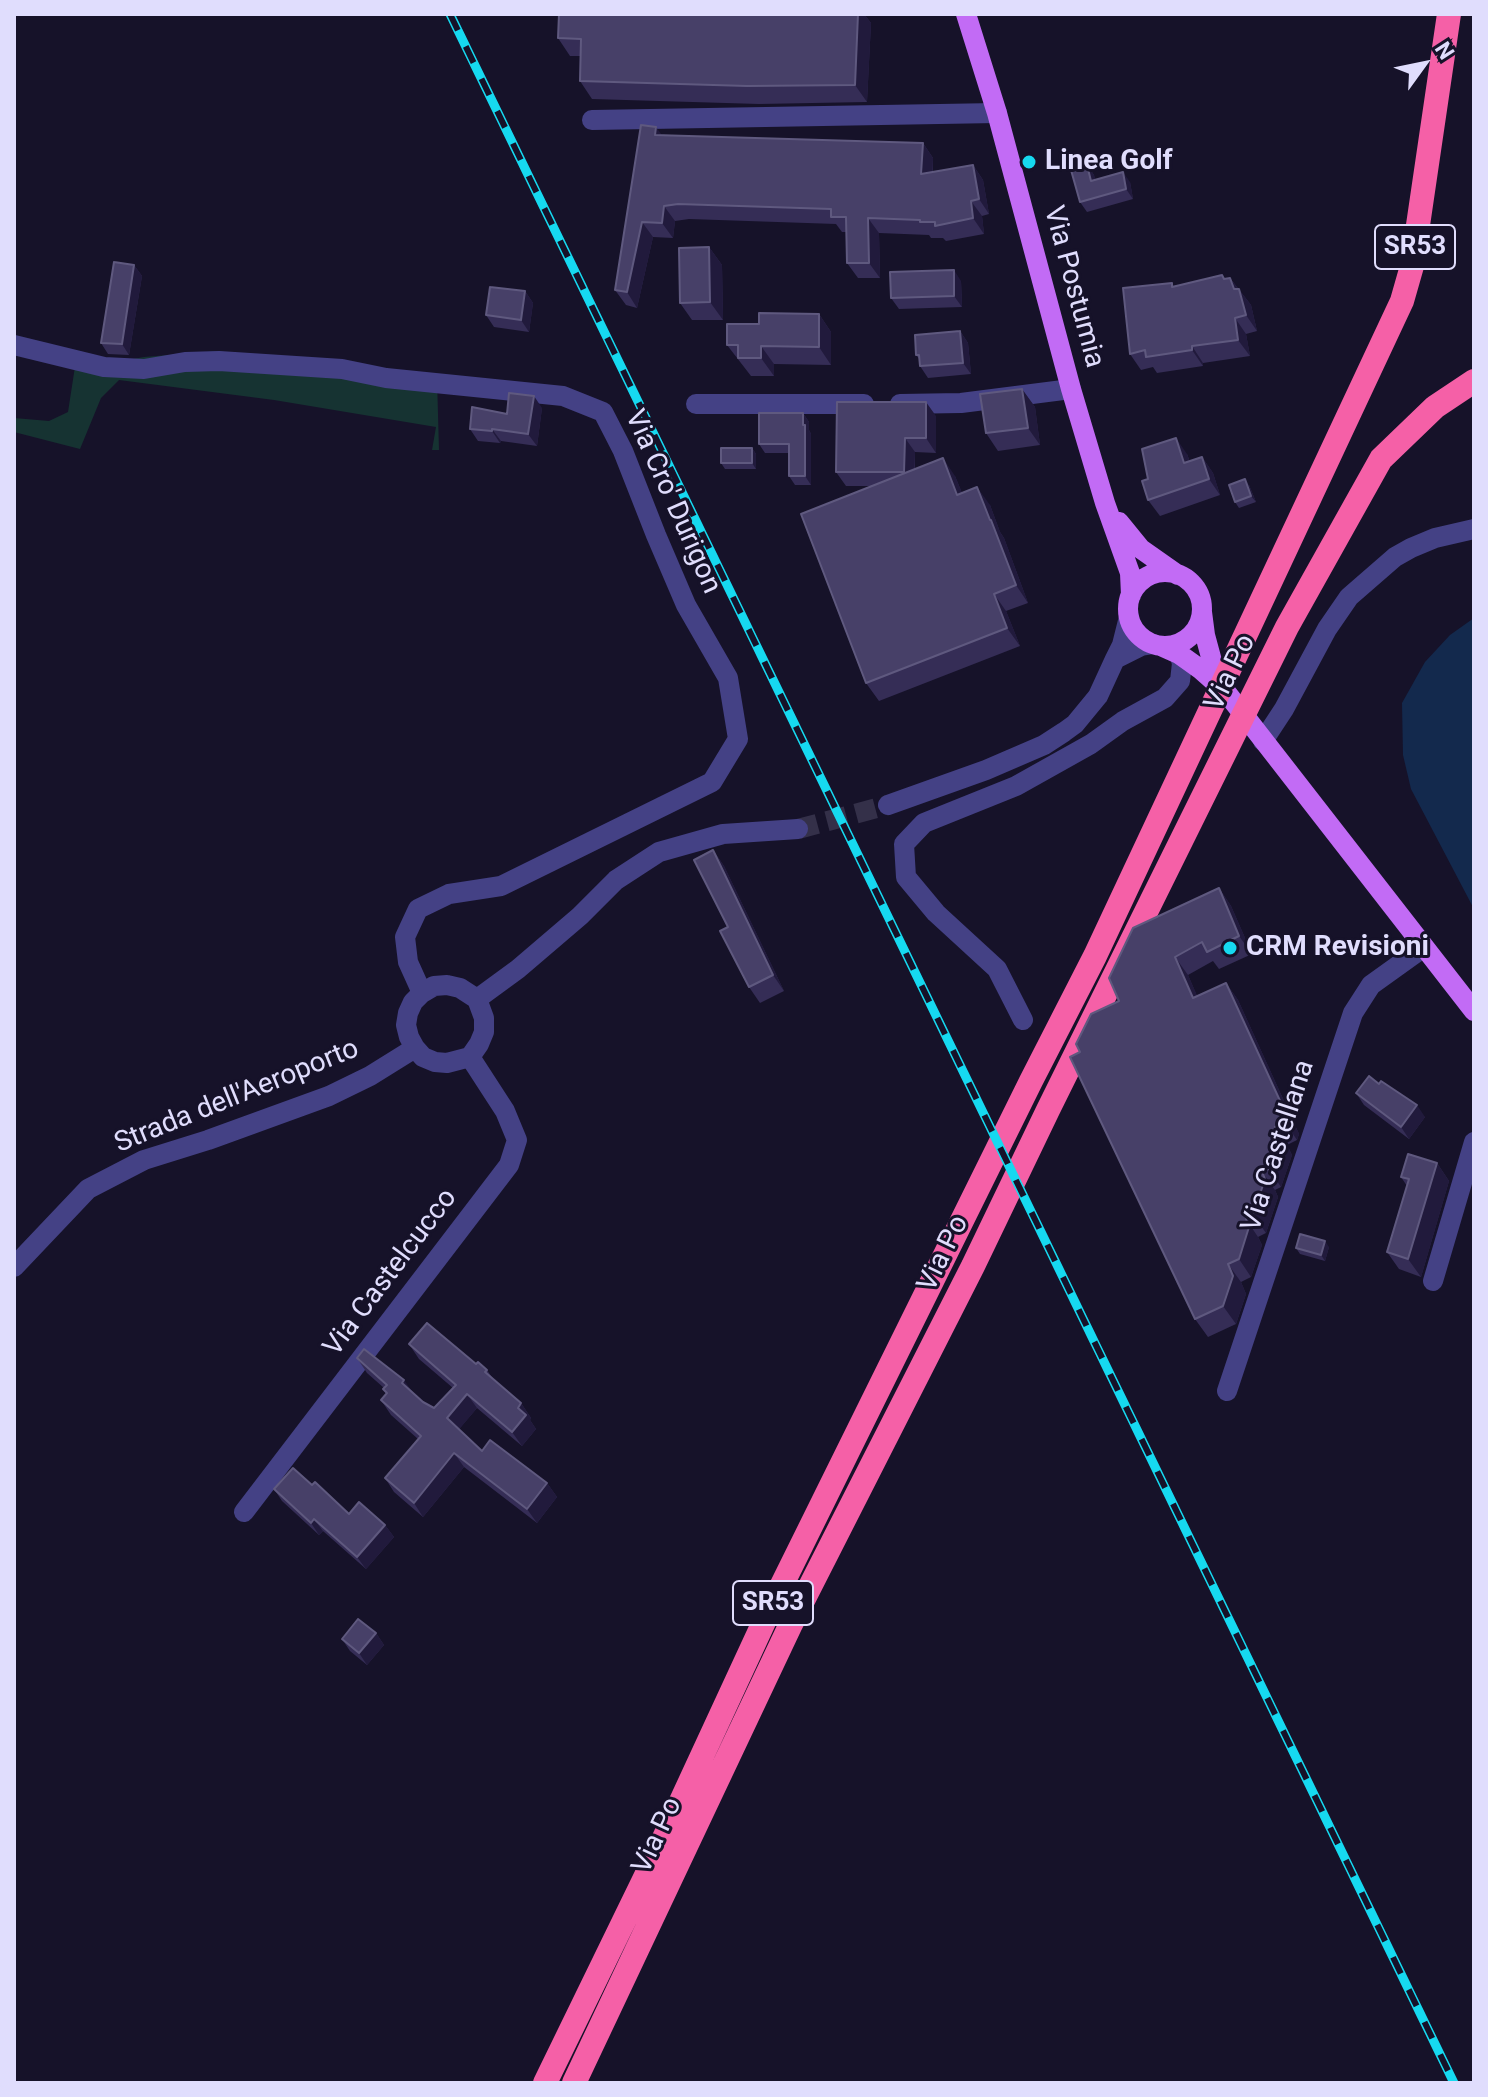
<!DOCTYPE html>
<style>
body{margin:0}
#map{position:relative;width:1488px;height:2097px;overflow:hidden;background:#161229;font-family:Roboto,sans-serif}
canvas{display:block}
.frame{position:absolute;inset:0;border:16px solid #e0ddfd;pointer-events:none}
.north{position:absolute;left:1384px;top:24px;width:80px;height:80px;-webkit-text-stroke:6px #161229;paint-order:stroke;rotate:57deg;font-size:22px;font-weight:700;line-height:32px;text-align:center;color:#e0ddfd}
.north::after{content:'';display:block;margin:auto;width:28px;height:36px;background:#e0ddfd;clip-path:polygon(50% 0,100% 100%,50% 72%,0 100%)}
</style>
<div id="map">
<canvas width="1488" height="2097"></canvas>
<div class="frame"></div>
<div class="north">N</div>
</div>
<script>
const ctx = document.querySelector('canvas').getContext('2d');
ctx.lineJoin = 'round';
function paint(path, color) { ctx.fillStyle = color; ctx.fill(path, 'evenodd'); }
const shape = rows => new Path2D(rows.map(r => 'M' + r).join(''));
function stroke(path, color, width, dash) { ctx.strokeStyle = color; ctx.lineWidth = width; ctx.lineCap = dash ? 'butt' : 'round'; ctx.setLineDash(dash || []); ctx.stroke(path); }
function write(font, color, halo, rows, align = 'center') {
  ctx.font = font + ' Roboto,sans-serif'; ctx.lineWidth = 6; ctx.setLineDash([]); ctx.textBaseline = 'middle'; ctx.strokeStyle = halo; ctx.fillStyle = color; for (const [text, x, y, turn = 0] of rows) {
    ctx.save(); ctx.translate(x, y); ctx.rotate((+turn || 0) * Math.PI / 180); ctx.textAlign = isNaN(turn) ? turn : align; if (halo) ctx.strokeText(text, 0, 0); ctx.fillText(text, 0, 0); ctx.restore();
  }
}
paint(shape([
 [219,351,307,366,437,378,439,450,432,450,436,427,274,400,119,380,101,398,80,449,14,432,14,418,49,421,68,412,76,360,122,361,144,357]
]), '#163332');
paint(shape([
 [1474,618,1474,909,1411,789,1403,755,1402,703,1425,662,1450,635]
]), '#13294d');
stroke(shape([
 [798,829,888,805]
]), '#343049', 20, [20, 10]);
stroke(shape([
 [592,120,997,113],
 [14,345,104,367,144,369,185,362,219,361,342,369,386,378,563,396,603,412,623,451,656,535,686,605,728,678,738,739,712,782,501,886,449,894,418,909,405,937,408,962,422,993],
 [696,404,864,404],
 [900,404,961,403,1071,389],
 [1129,617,1122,645,1115,659,1141,646,1153,644],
 [1263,741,1284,709,1327,629,1349,597,1395,557,1411,548,1435,538,1474,529],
 [888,805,986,770,1044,745,1064,732,1075,724,1098,696,1115,659],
 [447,985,460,988,477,999,484,1018,484,1032,479,1044,470,1057,447,1063,435,1062,423,1057,415,1048,409,1037,406,1025,408,1013,413,1002,422,993,434,986,447,985],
 [477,999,518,969,580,916,616,880,659,852,723,834,798,829],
 [1023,1020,997,969,936,913,906,877,904,844,924,823,1016,786,1091,744,1123,721,1165,698,1180,681,1182,663,1179,654],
 [14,1267,88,1189,144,1160,208,1140,329,1096,370,1076,415,1048],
 [1433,1281,1474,1142],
 [1227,1391,1353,1013,1371,985,1424,947],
 [244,1512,509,1165,517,1140,505,1111,470,1057]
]), '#444185', 20);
stroke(shape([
 [966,14,997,113,1071,389,1105,503,1130,573,1131,595],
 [1119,522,1141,549,1178,575],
 '1128 609a37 37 0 1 1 74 0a37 37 0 1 1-74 0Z',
 [1202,612,1205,635,1212,661,1223,685],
 [1161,646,1179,654,1200,669,1226,692,1474,1011]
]), '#c26bf5', 20);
stroke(shape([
 [545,2083,658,1851,769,1611,1031,1081,1095,956,1402,301,1412,266,1449,14],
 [574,2083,790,1626,973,1266,1048,1110,1287,627,1381,459,1435,407,1474,381]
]), '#f560a7', 24);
const rail = shape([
 [450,14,1454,2083]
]);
stroke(rail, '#16d9f0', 9);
stroke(rail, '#161229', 6, [18]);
paint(shape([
 [559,14,864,14,871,23,867,102,759,104,592,99,580,81,581,56,570,56,558,38],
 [662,135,923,143,933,158,933,172,973,165,983,180,989,214,982,216,984,234,946,241,943,238,931,238,929,235,879,233,880,278,858,278,847,263,846,232,842,232,836,224,689,219,675,221,673,238,653,237,637,308,626,305,615,290],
 [1087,165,1094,175,1095,180,1130,182,1133,199,1087,212,1080,202],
 [709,247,722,265,723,320,692,320,680,303],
 [134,265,142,276,129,355,108,354,101,343],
 [1230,278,1251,305,1257,331,1246,334,1250,356,1203,363,1203,366,1157,373,1153,367,1141,370,1130,354,1172,283,1174,287],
 [961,281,962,307,899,309,891,298],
 [525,291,533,303,529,332,494,327,486,315],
 [819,314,831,332,831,365,774,364,774,376,751,376,727,345,759,324],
 [960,331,968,343,971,374,928,378,920,366,920,360,916,355],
 [1022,389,1035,407,1040,445,998,451,986,433],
 [542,408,537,446,501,441,500,443,478,441,470,429,507,414],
 [803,413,809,422,809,430,811,434,811,485,795,485,789,476,789,453,765,453,759,444],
 [936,416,936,453,915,452,915,469,955,476,962,493,990,505,1000,532,1004,538,1028,603,1006,611,1020,646,879,701,866,683,873,486,846,486,836,472],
 [752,448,756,454,756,469,725,469,721,463],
 [1187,454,1190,462,1202,457,1213,473,1220,495,1160,516,1148,500,1148,479],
 [1249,485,1256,502,1239,508,1235,502],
 [713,850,724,866,784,991,760,1003,749,987,728,927],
 [1219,888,1231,906,1252,954,1219,969,1213,961,1188,975,1197,996,1226,983,1238,1000,1299,1134,1297,1140,1287,1145,1292,1155,1281,1187,1275,1190,1278,1197,1266,1233,1258,1237,1262,1245,1251,1277,1241,1282,1246,1294,1236,1324,1208,1337,1195,1319,1080,1052,1119,1001],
 [1356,1093,1425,1117,1409,1139,1364,1105],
 [1437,1163,1449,1181,1421,1277,1399,1269,1387,1252,1407,1186,1401,1177],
 [1329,1247,1325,1261,1300,1254,1296,1248],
 [409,1344,476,1364,487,1370,493,1379,521,1403,531,1418,530,1420,536,1429,522,1446,477,1408,459,1429,482,1451,547,1483,557,1497,537,1523,464,1467,423,1517,394,1492,385,1478,418,1439,391,1415,381,1400,386,1394,383,1389,384,1388,367,1373,357,1358,414,1394,423,1402,434,1408,453,1388,419,1359],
 [312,1485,349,1514,385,1525,394,1537,366,1569,323,1531,319,1535,282,1501,274,1489],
 [376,1633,384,1645,367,1665,350,1651,342,1639]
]), '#352d56');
paint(shape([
 [858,14,864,14,871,23,867,102,855,85],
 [656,127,667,142,655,135],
 [923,143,933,158,932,189,921,174],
 [973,165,983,180,989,214,979,199],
 [1087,165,1094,175,1098,191,1091,181],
 [1123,172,1130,182,1133,199,1126,189],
 [971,201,982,216,984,234,973,218],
 [664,206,675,221,673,238,662,223],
 [868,218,879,233,880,278,869,263],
 [642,222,653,237,637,308,627,292],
 [709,247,722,265,723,320,710,302],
 [134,265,142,276,129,355,122,344],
 [954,270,961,281,962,307,954,296],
 [1230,278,1251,305,1257,331,1246,315],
 [525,291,533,303,529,332,521,320],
 [819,314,831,332,831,365,819,347],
 [1235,318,1246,334,1250,356,1238,340],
 [960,331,968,343,971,374,963,363],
 [761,346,774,364,774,376,761,358],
 [1192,346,1203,363,1203,366,1192,350],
 [1022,389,1035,407,1040,445,1028,428],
 [534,396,542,408,537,446,528,434],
 [926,402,936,416,936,453,926,438],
 [803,413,809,422,809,430,811,434,811,485,805,476],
 [492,429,501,441,500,443,492,431],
 [905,438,915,452,914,487,904,472],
 [1176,438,1187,454,1196,480,1184,463],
 [752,448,756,454,756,469,752,463],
 [1202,457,1213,473,1220,495,1209,479],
 [943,458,955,476,970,512,957,495],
 [1245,479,1249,485,1256,502,1251,496],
 [977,487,990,505,1000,532,1004,538,1028,603,1016,585],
 [994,594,1006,611,1020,646,1007,628],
 [713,850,724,866,784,991,773,975],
 [1219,888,1231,906,1252,954,1239,936],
 [1175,957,1188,975,1206,1016,1193,998],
 [1226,983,1238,1000,1299,1134,1297,1140,1285,1122],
 [1417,1105,1425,1117,1409,1139,1401,1127],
 [1275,1127,1287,1145,1292,1155,1281,1187,1269,1169],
 [1437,1163,1449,1181,1421,1277,1408,1259],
 [1262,1172,1275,1190,1278,1197,1266,1233,1253,1215],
 [1246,1219,1258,1237,1262,1245,1251,1277,1239,1259],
 [1325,1241,1329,1247,1325,1261,1321,1255],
 [1228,1264,1241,1282,1246,1294,1236,1324,1223,1306],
 [404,1380,414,1394,402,1383],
 [467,1394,477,1408,457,1432,447,1418],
 [521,1403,531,1418,530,1420,536,1429,522,1446,512,1432,518,1408],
 [454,1453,464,1467,423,1517,414,1503],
 [547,1483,557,1497,537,1523,527,1509],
 [314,1519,323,1531,319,1535,311,1523],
 [385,1525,394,1537,366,1569,357,1557],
 [376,1633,384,1645,367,1665,359,1653]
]), '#211a3c');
const building = shape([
 [559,14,858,14,855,85,747,86,580,81,581,39,558,38,559,14],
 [641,125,656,127,655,135,923,143,921,174,973,165,979,199,971,201,973,218,935,226,935,222,920,222,920,220,868,218,869,263,847,263,846,217,831,217,831,209,678,204,664,206,662,223,642,222,627,292,615,290,641,125],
 [1087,165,1091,181,1123,172,1126,189,1080,202,1071,170,1087,165],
 [709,247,710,302,680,303,679,248,709,247],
 [114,262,134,265,122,344,101,343,114,262],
 [954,270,954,296,891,298,890,272,954,270],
 [1222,275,1224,279,1230,278,1234,289,1239,289,1246,315,1235,318,1238,340,1192,346,1192,350,1146,357,1145,350,1130,354,1123,288,1172,283,1172,287,1222,275],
 [490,287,525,291,521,320,486,315,490,287],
 [759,313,819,314,819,347,761,346,761,358,738,358,738,345,727,345,727,324,759,324,759,313],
 [960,331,963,363,920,366,919,355,916,355,915,335,960,331],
 [1022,389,1028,428,986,433,980,394,1022,389],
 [509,393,534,396,528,434,492,429,492,431,470,429,472,407,507,414,509,393],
 [837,402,926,402,926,438,905,438,904,472,836,472,837,402],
 [759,413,803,413,803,425,805,425,805,476,789,476,789,444,759,444,759,413],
 [1176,438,1184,463,1202,457,1209,479,1148,500,1142,481,1148,479,1142,449,1176,438],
 [721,448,752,448,752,463,721,463,721,448],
 [943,458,957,495,977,487,990,520,991,520,1016,585,994,594,1007,628,866,683,801,514,943,458],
 [1245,479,1251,496,1235,502,1229,485,1245,479],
 [713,850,773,975,749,987,720,931,728,927,694,860,713,850],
 [1219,888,1239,936,1207,952,1202,942,1175,957,1193,998,1226,983,1287,1116,1285,1122,1275,1127,1280,1137,1269,1169,1262,1172,1265,1179,1253,1215,1246,1219,1249,1227,1239,1259,1228,1264,1233,1276,1223,1306,1195,1319,1070,1057,1080,1052,1076,1044,1091,1014,1119,1001,1109,978,1133,928,1219,888],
 [1369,1076,1379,1084,1381,1081,1417,1105,1401,1127,1356,1093,1369,1076],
 [1408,1154,1437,1163,1408,1259,1387,1252,1409,1179,1401,1177,1408,1154],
 [1300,1234,1325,1241,1321,1255,1296,1248,1300,1234],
 [427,1323,476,1364,478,1362,487,1370,485,1372,521,1403,518,1408,526,1415,512,1432,467,1394,447,1418,482,1451,490,1440,547,1483,527,1509,454,1453,414,1503,385,1478,421,1436,381,1400,387,1393,383,1389,387,1385,357,1358,364,1349,404,1380,402,1383,423,1402,434,1408,456,1385,409,1344,427,1323],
 [293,1468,312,1485,315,1482,349,1514,359,1502,385,1525,357,1557,314,1519,311,1523,274,1489,293,1468],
 [358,1619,376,1633,359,1653,342,1639,358,1619]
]);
paint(building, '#474068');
stroke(building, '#5f597f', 2);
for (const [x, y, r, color] of [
 [1029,162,8,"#16d9f0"],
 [1230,948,8,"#16d9f0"]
]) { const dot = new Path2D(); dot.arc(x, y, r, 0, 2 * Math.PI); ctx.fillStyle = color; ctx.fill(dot); stroke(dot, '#161229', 3); }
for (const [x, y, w] of [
 [1415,247,80],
 [773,1603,80]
]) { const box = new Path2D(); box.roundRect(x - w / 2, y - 22, w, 44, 6); ctx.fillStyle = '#161229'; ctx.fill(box); stroke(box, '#e0ddfd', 2); }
write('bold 26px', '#e0ddfd', null, [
 ["SR53",1415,247],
 ["SR53",773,1603]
]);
write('bold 28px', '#e0ddfd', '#161229', [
 ["Linea Golf",1045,162],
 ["CRM Revisioni",1246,948]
], 'left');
write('28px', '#e0ddfd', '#161229', [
 ["Via Postumia",1073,287,75],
 ["Via Cro' Durigon",672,502,66],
 ["Via Po",1231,673,-64],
 ["Strada dell'Aeroporto",237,1097,-22],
 ["Via Castellana",1279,1146,-72],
 ["Via Po",944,1254,-64],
 ["Via Castelcucco",391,1273,-53],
 ["Via Po",658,1836,-65]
]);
</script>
